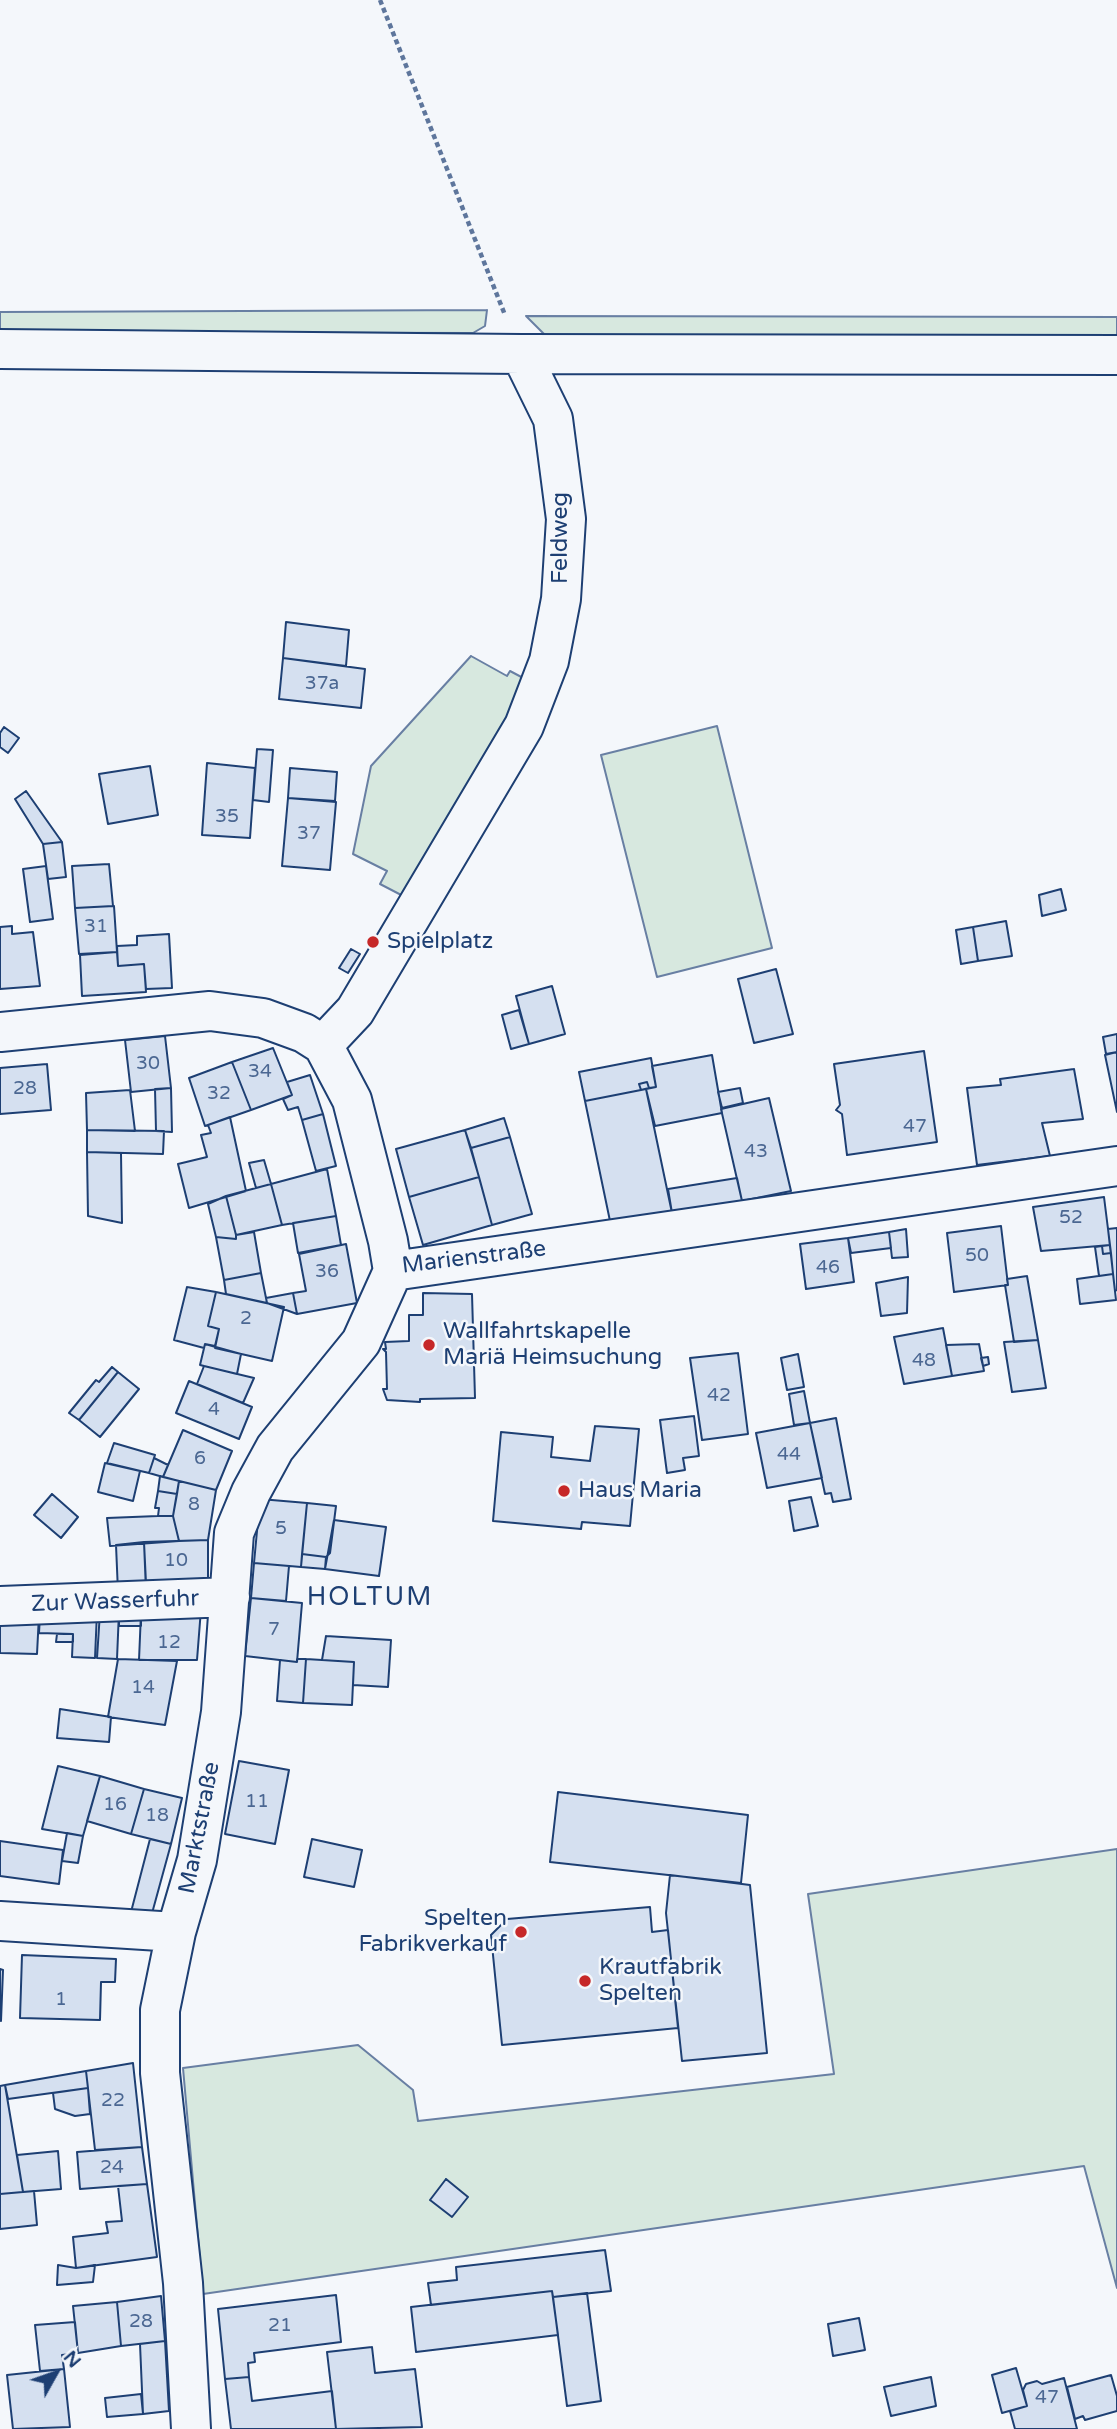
<!DOCTYPE html>
<meta charset="utf-8">
<style>
body{margin:0}
#map{position:relative;width:1117px;height:2429px;overflow:hidden;background:#f4f7fb;font-family:"Varela Round",sans-serif}
canvas{display:block}
.north{position:absolute;left:21px;top:2338px;width:70px;height:70px;-webkit-text-stroke:5px #f4f7fb;paint-order:stroke;rotate:50deg;font-size:19px;font-weight:700;line-height:28px;text-align:center;color:#1d3f73}
.north::after{content:'';display:block;margin:auto;width:24px;height:32px;background:#1d3f73;clip-path:polygon(50% 0,100% 100%,50% 72%,0 100%)}
</style>
<div id="map">
<canvas width="1117" height="2429"></canvas>
<div class="north">N</div>
</div>
<script>
const ctx = document.querySelector('canvas').getContext('2d');
ctx.lineJoin = 'round';
function paint(path, color) { ctx.fillStyle = color; ctx.fill(path, 'evenodd'); }
const shape = rows => new Path2D(rows.map(r => 'M' + r).join(''));
function stroke(path, color, width, dash) { ctx.strokeStyle = color; ctx.lineWidth = width; ctx.lineCap = dash ? 'butt' : 'round'; ctx.setLineDash(dash || []); ctx.stroke(path); }
function write(font, color, halo, rows, align = 'center') {
  ctx.font = font + ' "Varela Round",sans-serif'; ctx.lineWidth = 5; ctx.setLineDash([]); ctx.textBaseline = 'middle'; ctx.strokeStyle = halo; ctx.fillStyle = color; for (const [text, x, y, turn = 0] of rows) {
    ctx.save(); ctx.translate(x, y); ctx.rotate((+turn || 0) * Math.PI / 180); ctx.textAlign = isNaN(turn) ? turn : align; if (halo) ctx.strokeText(text, 0, 0); ctx.fillText(text, 0, 0); ctx.restore();
  }
}
const green = shape([
 [487,310,485,326,473,333,0,332,0,312,487,310],
 [526,316,1117,317,1117,340,556,340,544,334,526,316],
 [471,656,507,676,510,671,527,680,407,898,380,884,387,871,353,854,371,766,471,656],
 [717,726,772,948,657,977,601,755,717,726],
 [1117,1849,1117,2288,1084,2166,203,2294,183,2068,358,2045,413,2090,418,2121,834,2074,808,1894,1117,1849]
]);
paint(green, '#d7e8df');
stroke(green, '#687fa3', 2);
const building = shape([
 [286,622,349,630,346,666,283,658,286,622],
 [283,658,365,669,361,708,279,699,283,658],
 [4,727,19,738,8,753,0,747,0,733,4,727],
 [257,749,273,750,269,802,253,800,257,749],
 [207,763,255,768,250,838,202,835,207,763],
 [150,766,158,815,108,824,99,774,150,766],
 [290,768,337,772,335,801,288,798,290,768],
 [26,791,62,842,43,844,15,799,26,791],
 [288,798,336,802,330,870,282,866,288,798],
 [62,842,66,877,48,879,43,844,62,842],
 [109,864,113,906,75,908,72,866,109,864],
 [46,866,53,919,30,922,23,869,46,866],
 [1061,889,1066,910,1042,916,1039,895,1061,889],
 [114,906,117,952,79,954,75,908,114,906],
 [1006,921,1012,956,978,961,973,927,1006,921],
 [12,926,12,934,33,932,40,986,0,989,0,927,12,926],
 [973,927,978,961,961,964,956,930,973,927],
 [169,934,172,988,146,989,144,964,118,966,117,946,137,945,137,936,169,934],
 [351,949,360,954,348,973,339,968,351,949],
 [117,952,118,966,144,964,146,992,82,996,80,955,117,952],
 [776,969,793,1034,754,1043,738,979,776,969],
 [552,986,565,1034,529,1044,516,996,552,986],
 [519,1010,529,1044,511,1049,502,1015,519,1010],
 [1117,1034,1117,1052,1106,1054,1103,1037,1117,1034],
 [165,1036,171,1088,131,1092,125,1040,165,1036],
 [273,1048,292,1095,251,1110,232,1062,273,1048],
 [924,1051,937,1142,847,1155,842,1114,836,1110,840,1105,834,1064,924,1051],
 [1117,1052,1117,1112,1105,1055,1117,1052],
 [712,1055,722,1113,655,1126,646,1089,656,1087,652,1066,712,1055],
 [651,1058,656,1087,649,1088,647,1082,639,1084,641,1090,585,1101,579,1072,651,1058],
 [232,1062,251,1110,205,1126,189,1078,232,1062],
 [47,1064,51,1110,0,1114,0,1068,47,1064],
 [1074,1069,1083,1119,1042,1123,1050,1156,977,1165,967,1088,1001,1085,1000,1079,1074,1069],
 [310,1075,323,1114,302,1120,298,1107,288,1110,283,1099,292,1095,287,1082,310,1075],
 [647,1082,649,1088,641,1090,639,1084,647,1082],
 [171,1088,172,1132,156,1131,155,1089,171,1088],
 [740,1088,743,1103,722,1108,718,1092,740,1088],
 [646,1089,672,1213,610,1221,585,1101,646,1089],
 [130,1090,135,1131,87,1130,86,1093,130,1090],
 [769,1098,791,1191,742,1201,721,1109,769,1098],
 [323,1114,336,1166,316,1171,302,1120,323,1114],
 [230,1117,246,1191,189,1208,178,1164,207,1157,201,1135,211,1133,208,1125,230,1117],
 [504,1118,510,1137,471,1148,465,1130,504,1118],
 [87,1130,164,1131,163,1154,87,1152,87,1130],
 [465,1130,479,1177,409,1197,396,1149,465,1130],
 [510,1137,532,1214,492,1225,471,1148,510,1137],
 [87,1152,121,1153,122,1223,88,1216,87,1152],
 [264,1160,271,1184,256,1188,249,1163,264,1160],
 [327,1169,336,1216,282,1225,271,1184,327,1169],
 [479,1177,492,1225,423,1245,409,1197,479,1177],
 [737,1178,742,1201,672,1213,668,1189,737,1178],
 [271,1184,282,1225,236,1235,226,1196,271,1184],
 [226,1196,236,1235,236,1239,216,1237,208,1204,226,1196],
 [1104,1197,1110,1245,1041,1251,1033,1207,1104,1197],
 [336,1216,341,1245,298,1253,293,1223,336,1216],
 [1001,1226,1008,1285,954,1292,947,1233,1001,1226],
 [1117,1228,1117,1290,1115,1291,1108,1229,1117,1228],
 [906,1229,908,1257,892,1258,889,1232,906,1229],
 [254,1232,261,1273,224,1280,216,1237,236,1239,236,1235,254,1232],
 [889,1232,891,1248,851,1253,848,1238,889,1232],
 [848,1238,854,1282,806,1289,800,1244,848,1238],
 [346,1244,357,1303,297,1314,293,1293,306,1291,299,1254,346,1244],
 [1110,1245,1111,1253,1103,1254,1102,1246,1110,1245],
 [1102,1246,1103,1254,1111,1253,1113,1274,1099,1276,1095,1247,1102,1246],
 [261,1273,267,1303,226,1294,224,1280,261,1273],
 [1113,1274,1116,1300,1080,1304,1077,1279,1113,1274],
 [1027,1276,1038,1340,1014,1342,1005,1285,1008,1285,1007,1279,1027,1276],
 [908,1277,907,1313,881,1316,876,1283,908,1277],
 [187,1287,216,1292,208,1326,219,1329,215,1346,205,1344,204,1348,174,1340,187,1287],
 [216,1292,284,1307,272,1361,215,1348,219,1329,208,1326,216,1292],
 [293,1293,297,1314,267,1303,266,1298,293,1293],
 [423,1293,472,1294,475,1398,420,1399,420,1402,387,1400,383,1389,387,1389,386,1352,383,1349,386,1349,385,1342,409,1341,409,1315,423,1315,423,1293],
 [943,1328,952,1376,904,1384,894,1337,943,1328],
 [1038,1340,1046,1388,1012,1392,1004,1342,1038,1340],
 [205,1344,241,1354,237,1374,200,1365,205,1344],
 [979,1344,984,1371,952,1376,946,1345,979,1344],
 [738,1353,748,1434,702,1440,690,1358,738,1353],
 [798,1354,804,1387,787,1390,781,1358,798,1354],
 [988,1357,989,1364,983,1366,981,1358,988,1357],
 [204,1366,254,1378,243,1403,197,1384,204,1366],
 [112,1367,118,1372,79,1420,69,1413,96,1380,99,1382,112,1367],
 [118,1372,139,1389,100,1437,79,1420,118,1372],
 [189,1381,252,1407,239,1439,176,1413,189,1381],
 [804,1391,810,1423,794,1425,789,1394,804,1391],
 [694,1416,699,1456,683,1458,685,1470,667,1473,660,1420,694,1416],
 [836,1418,851,1499,833,1502,831,1493,825,1494,810,1423,836,1418],
 [810,1423,822,1478,767,1488,756,1433,810,1423],
 [595,1426,639,1429,630,1526,582,1522,581,1529,493,1521,501,1432,553,1437,551,1457,590,1461,595,1426],
 [183,1430,232,1451,216,1490,163,1477,183,1430],
 [114,1443,155,1455,149,1473,107,1463,114,1443],
 [154,1458,168,1465,163,1477,149,1473,154,1458],
 [105,1463,140,1471,133,1501,98,1492,105,1463],
 [160,1476,179,1481,177,1494,158,1491,160,1476],
 [179,1481,216,1490,208,1540,179,1541,173,1516,179,1481],
 [158,1491,177,1494,173,1516,158,1516,159,1508,155,1508,158,1491],
 [52,1494,78,1517,61,1538,34,1515,52,1494],
 [811,1497,818,1526,794,1531,789,1501,811,1497],
 [260,1499,307,1503,301,1567,254,1563,260,1499],
 [307,1503,336,1506,330,1553,326,1557,302,1554,307,1503],
 [158,1516,173,1516,179,1541,110,1546,107,1518,158,1516],
 [334,1520,386,1527,379,1576,325,1569,334,1520],
 [208,1540,208,1581,146,1583,144,1542,208,1540],
 [144,1542,146,1591,118,1592,116,1545,144,1542],
 [302,1554,326,1557,325,1569,301,1567,302,1554],
 [254,1563,289,1566,286,1601,251,1598,254,1563],
 [251,1598,302,1603,297,1662,245,1656,251,1598],
 [201,1609,197,1660,139,1660,141,1613,201,1609],
 [141,1610,141,1626,119,1626,119,1611,141,1610],
 [119,1611,117,1659,97,1658,100,1612,119,1611],
 [97,1612,95,1658,72,1657,73,1634,39,1633,40,1615,97,1612],
 [39,1615,37,1654,0,1653,0,1616,39,1615],
 [57,1634,73,1634,73,1642,56,1642,57,1634],
 [326,1636,391,1640,388,1687,353,1685,354,1662,322,1660,326,1636],
 [118,1659,177,1661,165,1725,108,1717,118,1659],
 [297,1659,306,1659,303,1703,277,1701,280,1660,297,1662,297,1659],
 [306,1659,354,1662,352,1705,303,1703,306,1659],
 [60,1709,111,1717,109,1742,57,1738,60,1709],
 [239,1761,289,1770,275,1844,225,1834,239,1761],
 [58,1766,100,1776,83,1836,42,1829,58,1766],
 [100,1776,144,1789,131,1834,87,1821,100,1776],
 [144,1789,182,1798,171,1844,131,1834,144,1789],
 [558,1792,748,1815,741,1883,550,1862,558,1792],
 [67,1833,83,1836,78,1863,62,1861,67,1833],
 [150,1839,171,1844,151,1917,131,1912,150,1839],
 [312,1839,362,1850,354,1887,304,1877,312,1839],
 [0,1841,63,1850,59,1884,0,1876,0,1841],
 [670,1875,750,1885,767,2053,682,2061,666,1913,670,1875],
 [650,1907,652,1932,668,1930,678,2028,502,2045,491,1935,507,1919,650,1907],
 [22,1955,116,1959,115,1982,101,1982,100,2020,20,2018,22,1955],
 [0,1969,3,1970,1,2021,0,2020,0,1969],
 [133,2063,142,2147,95,2150,86,2071,133,2063],
 [86,2071,88,2088,8,2099,5,2085,86,2071],
 [5,2085,23,2192,0,2194,0,2086,5,2085],
 [88,2088,90,2114,75,2116,55,2109,53,2093,88,2088],
 [142,2147,147,2184,80,2189,77,2152,142,2147],
 [58,2151,61,2189,23,2192,17,2155,58,2151],
 [446,2179,468,2197,452,2217,430,2200,446,2179],
 [147,2184,157,2257,76,2268,73,2237,108,2233,106,2222,122,2221,118,2186,147,2184],
 [34,2191,37,2225,0,2229,0,2194,34,2191],
 [605,2250,611,2291,553,2297,552,2291,431,2305,428,2283,457,2280,456,2267,605,2250],
 [58,2265,76,2268,95,2265,93,2282,57,2285,58,2265],
 [552,2291,558,2335,416,2352,411,2307,552,2291],
 [587,2293,601,2401,567,2406,553,2297,587,2293],
 [336,2295,341,2342,254,2353,255,2362,248,2363,249,2377,225,2379,218,2309,336,2295],
 [161,2296,165,2341,121,2346,117,2302,161,2296],
 [117,2302,121,2346,78,2353,73,2306,117,2302],
 [859,2318,865,2350,833,2356,828,2324,859,2318],
 [75,2322,78,2353,62,2355,64,2369,40,2371,35,2325,75,2322],
 [165,2341,169,2411,143,2414,140,2344,165,2341],
 [372,2347,375,2373,415,2369,422,2427,336,2429,327,2352,372,2347],
 [1016,2368,1027,2406,1002,2413,992,2375,1016,2368],
 [64,2369,70,2427,13,2429,7,2375,64,2369],
 [1111,2375,1117,2396,1117,2411,1085,2420,1083,2416,1075,2419,1067,2387,1111,2375],
 [249,2377,252,2401,332,2391,336,2429,231,2429,225,2379,249,2377],
 [931,2377,936,2406,891,2416,884,2387,931,2377],
 [1064,2378,1077,2429,1015,2429,1010,2411,1027,2406,1023,2390,1026,2384,1037,2381,1042,2384,1064,2378],
 [141,2394,143,2414,107,2417,105,2398,141,2394]
]);
paint(building, '#d5e0f0');
stroke(building, '#1d3f73', 2);
const minor = shape([
 [0,349,521,354,1117,355],
 [0,1032,210,1011,263,1018,304,1033,323,1045,352,1100,388,1241,393,1271],
 [323,1045,355,1011,524,726,549,661,561,599,566,519,553,419,521,354],
 [393,1271,1117,1166],
 [0,1606,230,1597],
 [0,1921,176,1932],
 [191,2429,183,2283,160,2073,160,2010,176,1932,197,1860,221,1712,234,1533,251,1492,275,1448,361,1342,393,1271]
]);
stroke(minor, '#1d3f73', 42);
stroke(shape([
 [380,0,505,315]
]), '#5e769c', 4.5, [5, 3.5]);
stroke(minor, '#f4f7fb', 38);
for (const [x, y, r, color] of [
 [373,942,7,"#c62828"],
 [429,1345,7,"#c62828"],
 [564,1491,7,"#c62828"],
 [521,1932,7,"#c62828"],
 [585,1981,7,"#c62828"]
]) { const dot = new Path2D(); dot.arc(x, y, r, 0, 2 * Math.PI); ctx.fillStyle = color; ctx.fill(dot); stroke(dot, '#f4f7fb', 2.5); }
write('19px', '#4b6792', null, [
 ["37a",322,684],
 ["35",227,817],
 ["37",309,834],
 ["31",96,927],
 ["30",148,1064],
 ["34",260,1072],
 ["28",25,1089],
 ["32",219,1094],
 ["47",915,1127],
 ["43",756,1152],
 ["52",1071,1218],
 ["50",977,1256],
 ["46",828,1268],
 ["36",327,1272],
 ["2",246,1319],
 ["48",924,1361],
 ["42",719,1396],
 ["4",214,1410],
 ["44",789,1455],
 ["6",200,1459],
 ["8",194,1505],
 ["5",281,1529],
 ["10",176,1561],
 ["7",274,1630],
 ["12",169,1643],
 ["14",143,1688],
 ["11",257,1802],
 ["16",115,1805],
 ["18",157,1816],
 ["1",61,2000],
 ["22",113,2101],
 ["24",112,2168],
 ["28",141,2322],
 ["21",280,2326],
 ["47",1047,2398]
]);
write('23px', '#1d3f73', '#f4f7fb', [
 ["Feldweg",561,538,-90],
 ["Marienstraße",474,1258,-7],
 ["Zur Wasserfuhr",115,1602,-2],
 ["Marktstraße",200,1828,-79]
]);
write('23px', '#1d3f73', '#f4f7fb', [
 ["Spielplatz",387,942],
 ["Wallfahrtskapelle",443,1332],
 ["Mariä Heimsuchung",443,1358],
 ["Haus Maria",578,1491],
 ["Spelten",507,1919,"right"],
 ["Fabrikverkauf",507,1945,"right"],
 ["Krautfabrik",599,1968],
 ["Spelten",599,1994]
], 'left');
ctx.letterSpacing = '2px';
write('26px', '#1d3f73', '#f4f7fb', [
 ["HOLTUM",370,1598]
]);
ctx.letterSpacing = '0px';
</script>
